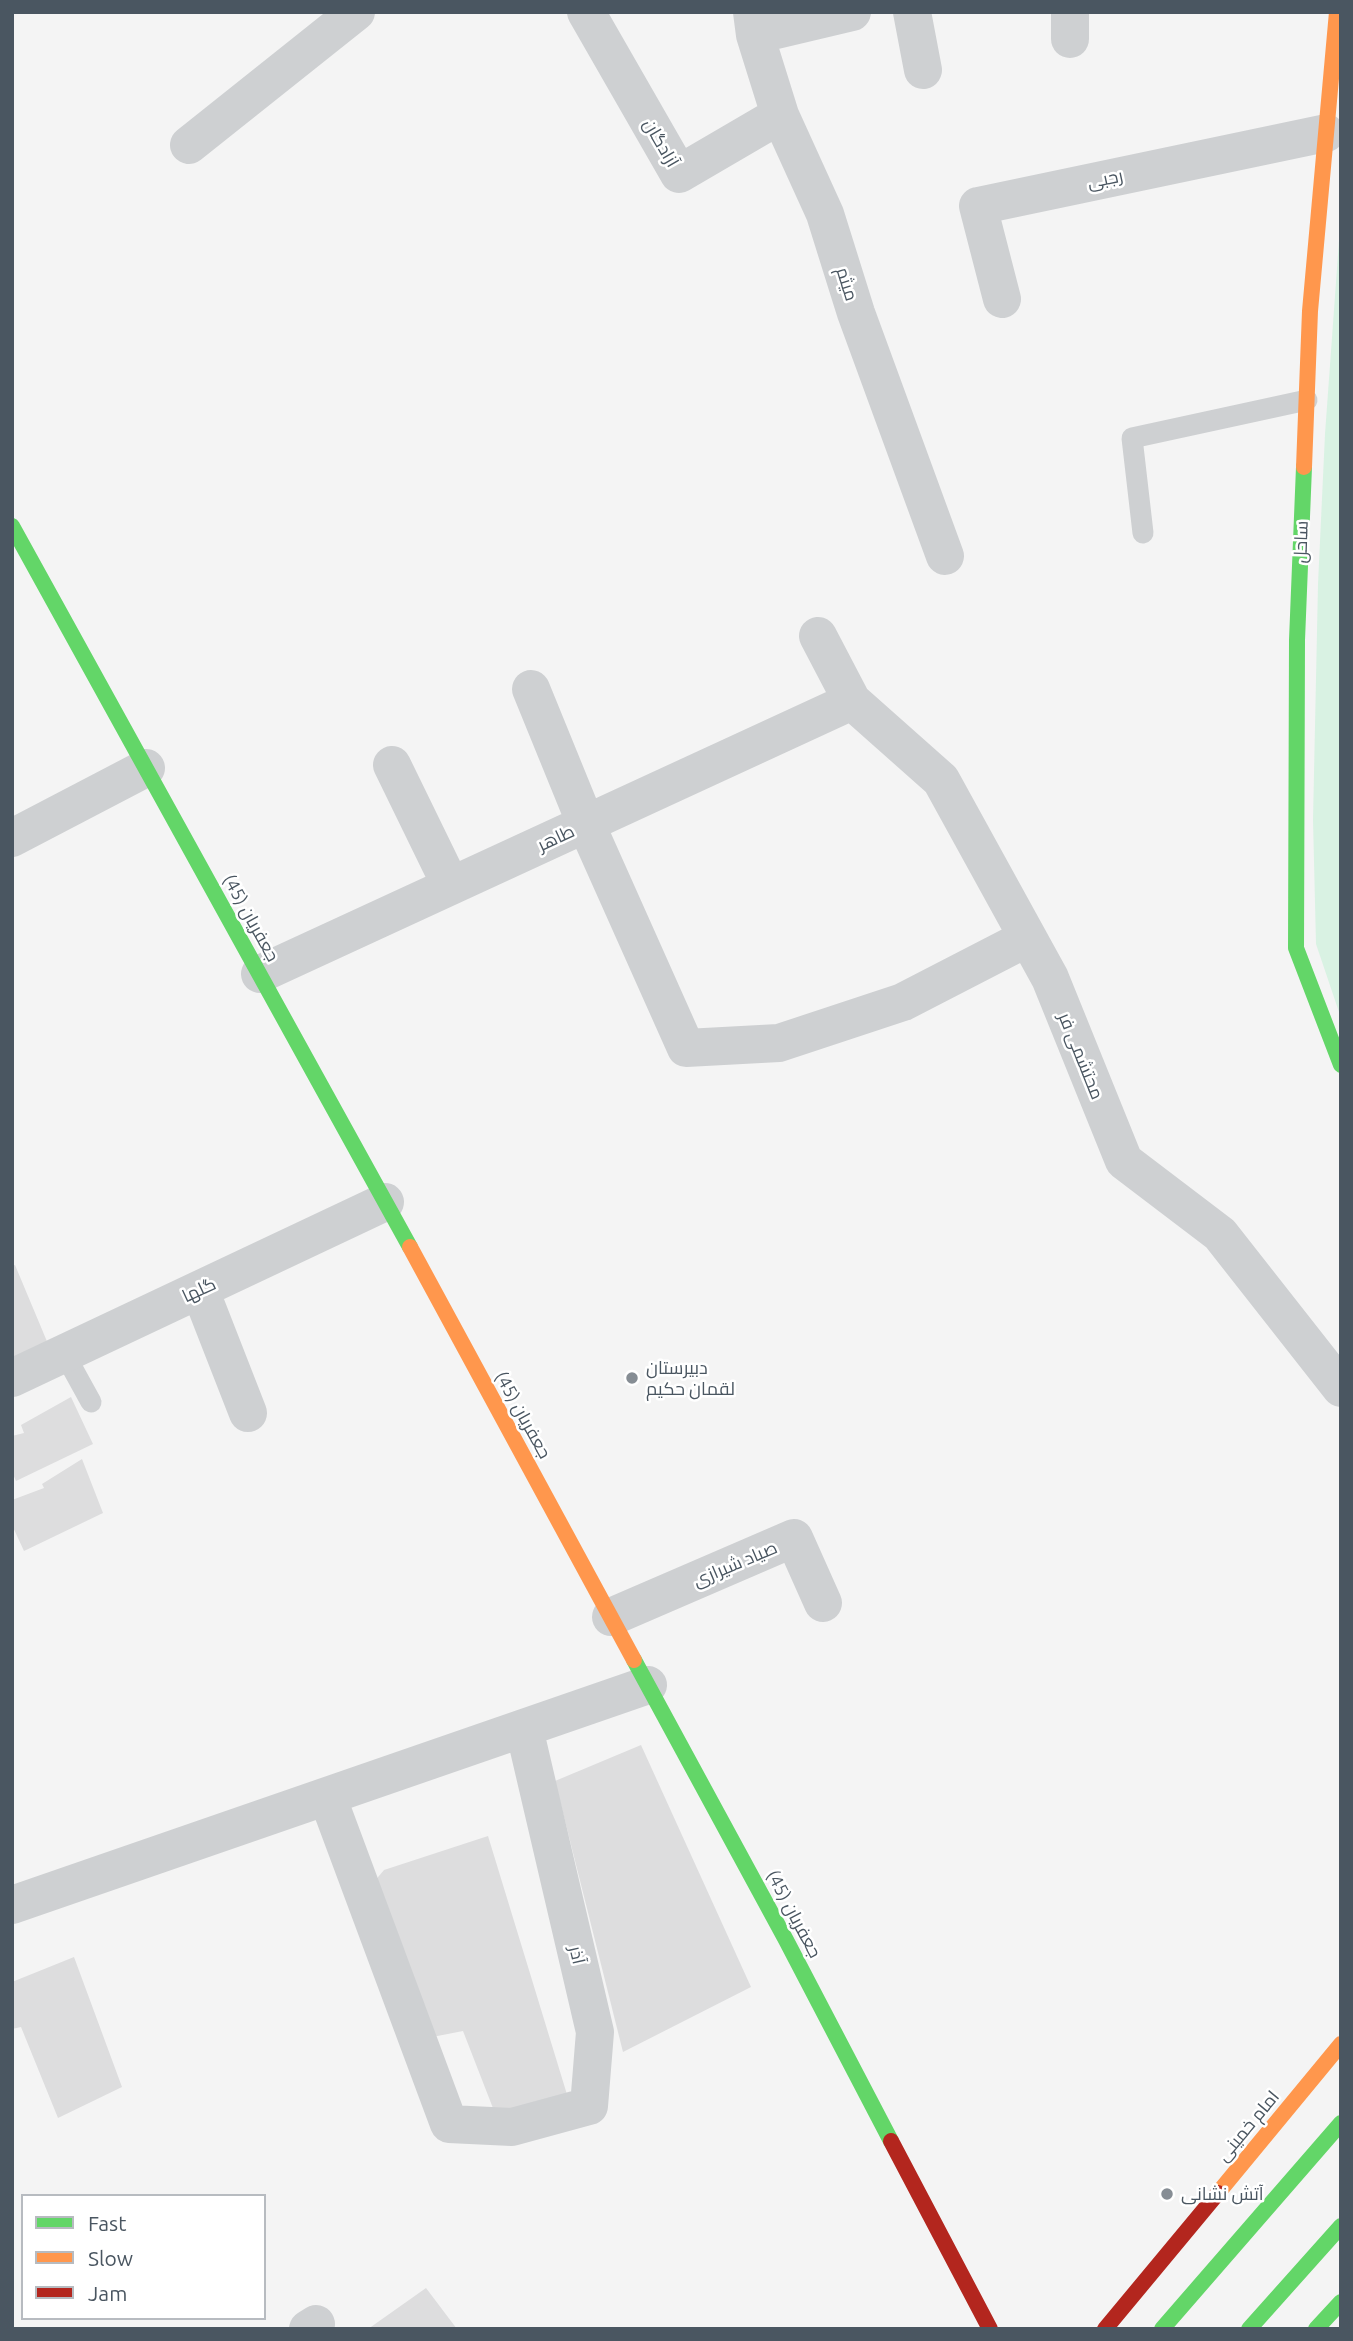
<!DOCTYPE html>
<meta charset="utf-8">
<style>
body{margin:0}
#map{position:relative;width:1353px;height:2341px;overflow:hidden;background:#f4f4f4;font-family:Ubuntu,sans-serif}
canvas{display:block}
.frame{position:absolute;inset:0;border:14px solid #4a5661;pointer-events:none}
.legend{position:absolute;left:21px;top:2194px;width:245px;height:126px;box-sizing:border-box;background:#fff;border:2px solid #b7bbc0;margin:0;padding:9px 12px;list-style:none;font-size:21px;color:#4a5661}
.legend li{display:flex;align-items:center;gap:14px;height:35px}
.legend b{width:35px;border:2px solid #b7bbc0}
</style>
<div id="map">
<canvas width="1353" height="2341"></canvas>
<div class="frame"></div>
<ul class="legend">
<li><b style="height:9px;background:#63d668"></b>Fast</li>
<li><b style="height:9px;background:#ff974d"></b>Slow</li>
<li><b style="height:9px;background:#b3261e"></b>Jam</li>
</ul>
</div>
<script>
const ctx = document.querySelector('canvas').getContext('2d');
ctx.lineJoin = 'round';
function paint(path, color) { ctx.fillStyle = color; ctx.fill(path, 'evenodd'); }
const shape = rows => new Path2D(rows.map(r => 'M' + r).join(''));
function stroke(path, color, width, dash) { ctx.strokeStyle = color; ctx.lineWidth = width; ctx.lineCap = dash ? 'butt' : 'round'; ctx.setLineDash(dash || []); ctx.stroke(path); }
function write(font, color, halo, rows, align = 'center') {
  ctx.font = font + ' Ubuntu,Cairo,sans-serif'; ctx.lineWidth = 5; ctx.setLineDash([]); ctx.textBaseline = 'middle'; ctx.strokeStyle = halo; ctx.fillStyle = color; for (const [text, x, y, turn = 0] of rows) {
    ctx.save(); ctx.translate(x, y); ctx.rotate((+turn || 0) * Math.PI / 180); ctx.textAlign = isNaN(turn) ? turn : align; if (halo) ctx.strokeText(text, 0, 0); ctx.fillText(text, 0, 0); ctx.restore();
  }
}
paint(shape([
 [1341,213,1341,1018,1316,944,1313,820,1318,584,1325,434]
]), '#d9f2e3');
paint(shape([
 [15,1265,51,1351,12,1369,12,1266],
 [71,1397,93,1444,16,1481,12,1472,12,1436,24,1433,21,1425],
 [82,1459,103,1513,24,1551,12,1525,12,1500,44,1488,42,1484],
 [641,1745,751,1987,623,2052,555,1781],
 [488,1836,569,2101,498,2121,463,2031,422,2039,368,1889,384,1870],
 [74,1957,122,2087,58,2118,21,2027,12,2029,12,1982],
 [426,2288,457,2329,368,2329]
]), '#ddddde');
stroke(shape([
 [1143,533,1132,438,1307,400],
 [64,1353,91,1402]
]), '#ced0d2', 21);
stroke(shape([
 [586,12,679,174,780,115],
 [752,12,755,35,780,115,825,214,856,313,945,556],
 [912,12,923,70],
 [755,35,852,12],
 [1070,39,1070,12],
 [189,145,356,12],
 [1002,299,978,206,1326,133],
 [818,636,852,701,941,780,1050,978,1124,1161,1220,1234,1341,1388],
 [531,689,586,824,686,1048,779,1043,903,1002,1027,938],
 [392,765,451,886],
 [12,838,146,768],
 [260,974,852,701],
 [200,1290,248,1413],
 [12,1378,385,1202],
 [611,1617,794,1538,823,1603],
 [327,1796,449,2124,512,2127,589,2106,595,2032,524,1728],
 [12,1905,648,1685],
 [308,2329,316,2324]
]), '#ced0d2', 38);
stroke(shape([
 [1304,467,1297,640,1296,948,1341,1065],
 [12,526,410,1247],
 [634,1660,786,1940,891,2141],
 [1162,2329,1341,2123],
 [1249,2329,1341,2226],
 [1316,2329,1341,2302]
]), '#63d668', 16);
stroke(shape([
 [1304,467,1310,311,1337,12],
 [410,1247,634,1660],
 [1218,2193,1341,2044]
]), '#ff974d', 16);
stroke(shape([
 [891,2141,990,2329],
 [1105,2329,1218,2193]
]), '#b3261e', 16);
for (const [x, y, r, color] of [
 [632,1378,7,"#868d94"],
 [1167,2194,7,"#868d94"]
]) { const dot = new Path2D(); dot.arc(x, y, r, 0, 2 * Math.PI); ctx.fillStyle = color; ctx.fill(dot); stroke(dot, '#fff', 2.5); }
write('18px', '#4a5661', '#fff', [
 ["آزادگان",661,143,60],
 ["رجبی",1105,179,-12],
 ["میثم",847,284,73],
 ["ساحل",1301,542,-88],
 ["طاهر",556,838,-25],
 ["جعفریان (45)",251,918,61],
 ["محتشمی فر",1081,1056,68],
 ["گلها",199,1290,-25],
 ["جعفریان (45)",523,1415,61],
 ["صیاد شیرازی",735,1564,-23],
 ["جعفریان (45)",794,1914,62],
 ["آذر",577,1955,77],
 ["امام خمینی",1248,2126,-50]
]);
write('18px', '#4a5661', '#fff', [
 ["دبیرستان",646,1368],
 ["لقمان حکیم",646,1389],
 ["آتش نشانی",1181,2194]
], 'left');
</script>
